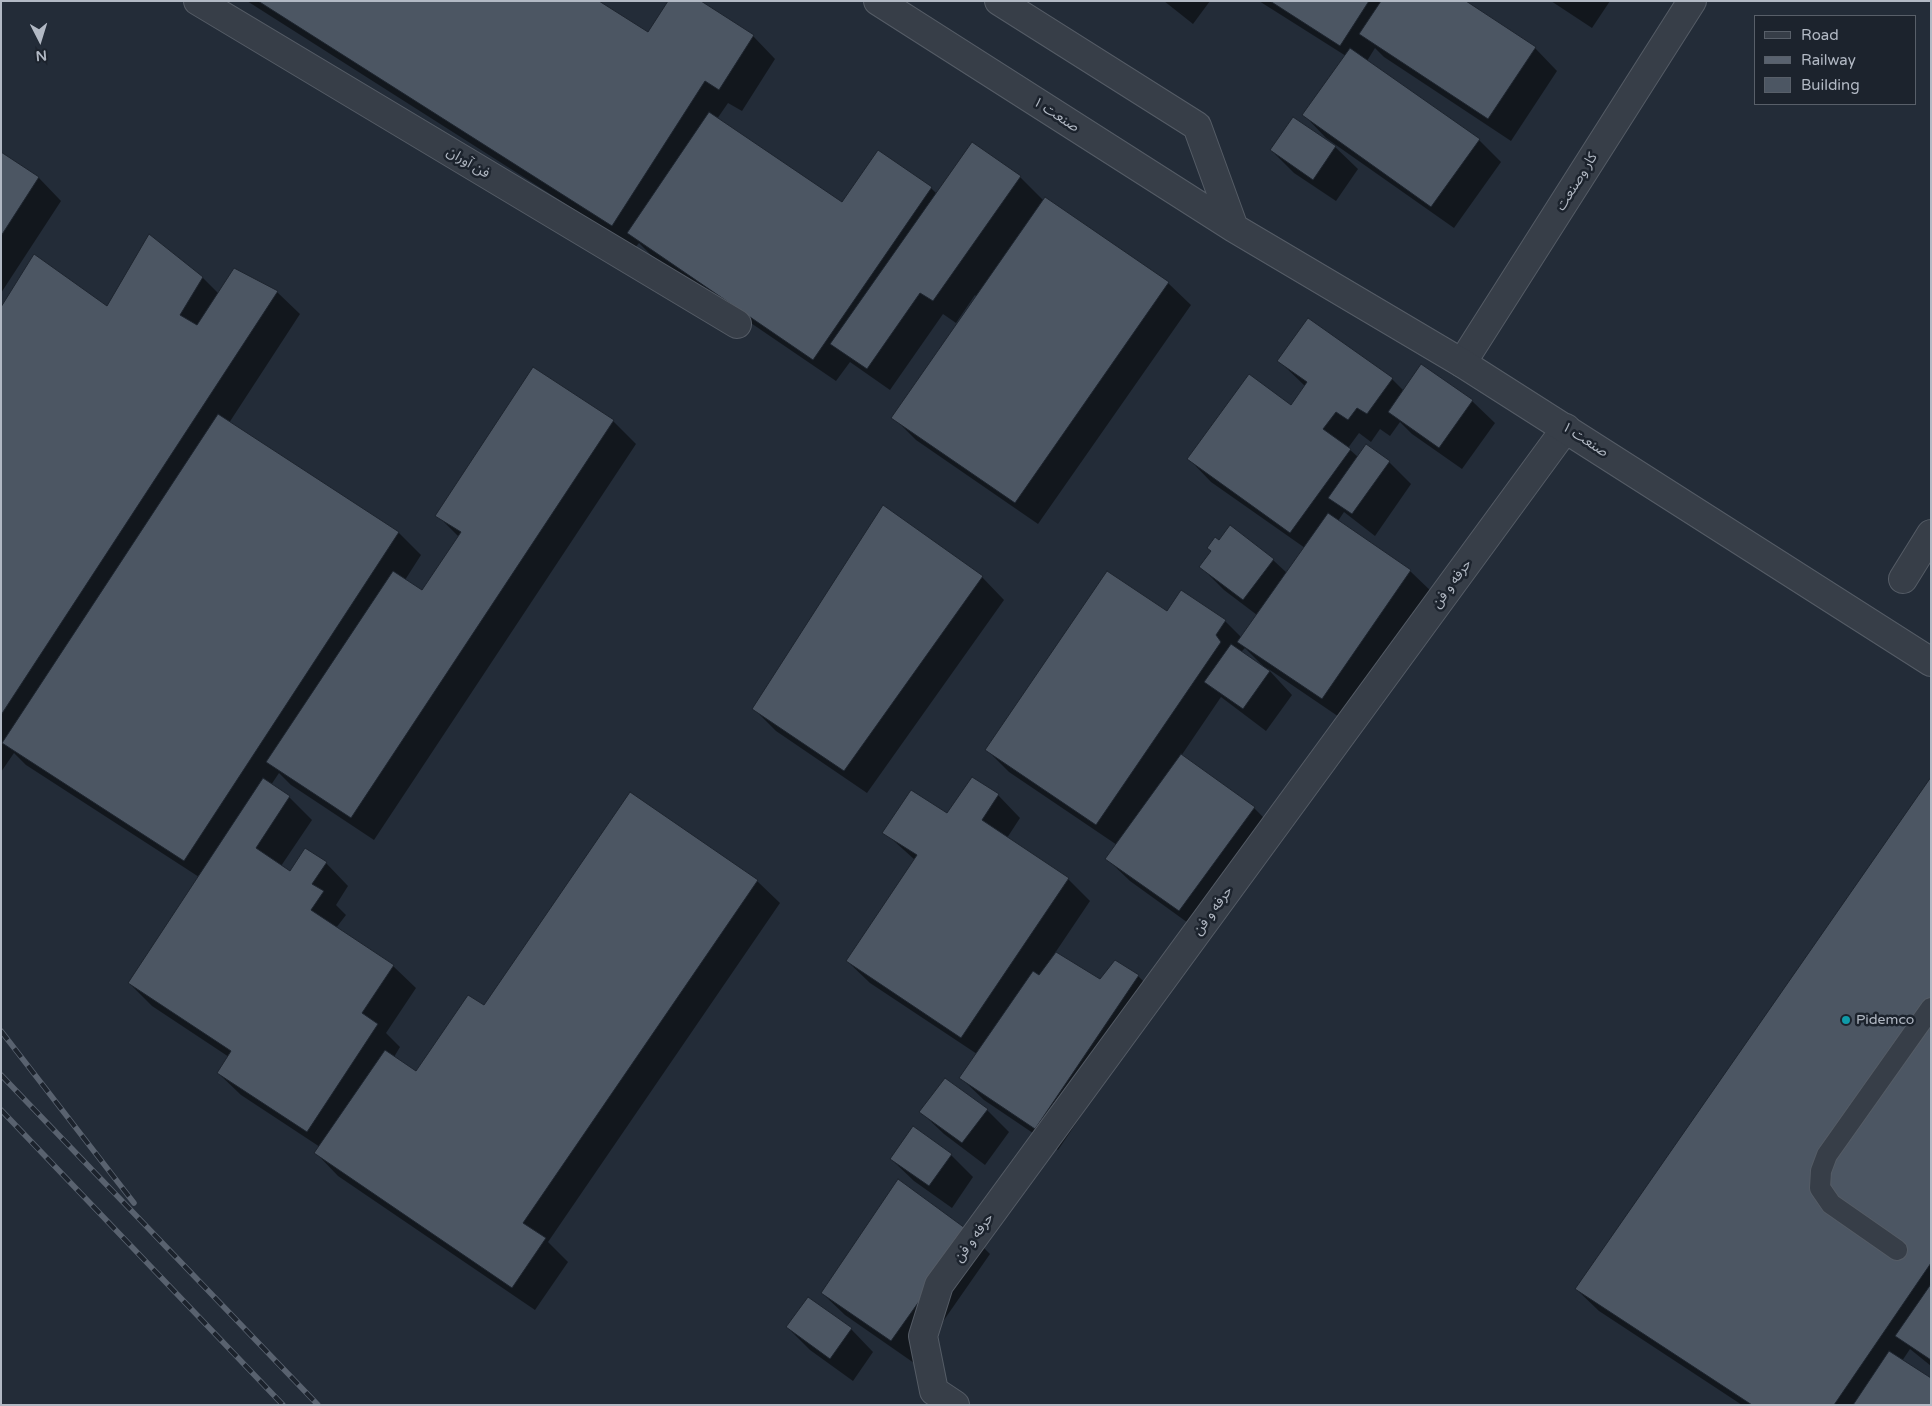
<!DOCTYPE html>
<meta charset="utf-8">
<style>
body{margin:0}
#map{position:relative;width:1932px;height:1406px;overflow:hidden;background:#232c38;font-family:"Varela Round",sans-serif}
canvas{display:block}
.frame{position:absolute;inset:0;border:2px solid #b2b9c4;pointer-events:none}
.legend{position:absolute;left:1754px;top:15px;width:162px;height:90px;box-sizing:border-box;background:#1c232d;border:1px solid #585f69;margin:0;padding:6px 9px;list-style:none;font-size:15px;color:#b2b9c4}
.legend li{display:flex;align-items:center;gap:10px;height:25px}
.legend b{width:25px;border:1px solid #585f69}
.north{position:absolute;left:15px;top:15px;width:50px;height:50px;-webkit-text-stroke:4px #1c232d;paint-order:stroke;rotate:175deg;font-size:14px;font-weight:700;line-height:20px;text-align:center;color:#b2b9c4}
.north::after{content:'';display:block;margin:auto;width:18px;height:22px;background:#b2b9c4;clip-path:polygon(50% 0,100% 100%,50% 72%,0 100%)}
</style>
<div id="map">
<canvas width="1932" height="1406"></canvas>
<div class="frame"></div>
<ul class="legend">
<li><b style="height:6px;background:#373e48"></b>Road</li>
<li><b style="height:6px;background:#59626f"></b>Railway</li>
<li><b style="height:14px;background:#4c5663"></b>Building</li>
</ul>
<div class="north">N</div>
</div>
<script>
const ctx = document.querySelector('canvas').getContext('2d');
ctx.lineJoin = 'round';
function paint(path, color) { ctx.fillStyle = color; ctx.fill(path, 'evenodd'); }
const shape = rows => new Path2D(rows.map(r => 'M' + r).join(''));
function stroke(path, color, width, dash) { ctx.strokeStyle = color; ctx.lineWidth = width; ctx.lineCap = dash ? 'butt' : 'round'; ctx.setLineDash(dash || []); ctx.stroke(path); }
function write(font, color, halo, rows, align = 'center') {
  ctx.font = font + ' "Varela Round","Noto Sans Arabic",sans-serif'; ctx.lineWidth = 5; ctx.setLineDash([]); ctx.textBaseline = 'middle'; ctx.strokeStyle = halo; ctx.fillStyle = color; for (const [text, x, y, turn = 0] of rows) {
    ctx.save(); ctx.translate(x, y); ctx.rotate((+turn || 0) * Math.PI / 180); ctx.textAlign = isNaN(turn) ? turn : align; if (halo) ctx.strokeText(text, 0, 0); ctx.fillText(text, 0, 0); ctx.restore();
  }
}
paint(shape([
 [247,1,597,1,649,34,753,36,775,59,742,111,728,103,717,119,842,204,931,188,937,194,1020,177,1044,201,1168,283,1191,305,1038,524,916,440,893,417,977,297,975,295,956,323,943,314,890,390,850,362,836,381,651,255,639,243,635,248],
 [1164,1,1210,1,1193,24],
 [1259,1,1463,1,1535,48,1557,71,1511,141,1384,57,1375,48,1367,61,1479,140,1501,162,1454,228,1326,138,1304,115,1346,56],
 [1551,1,1610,1,1592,28],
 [1333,145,1358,169,1336,201,1294,173,1271,150],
 [1,153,39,178,61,201,1,293],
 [150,236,203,278,219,294,277,292,300,314,229,423,399,533,421,555,405,580,423,592,459,537,437,515,613,421,636,444,374,840,291,785,279,773,271,785,289,797,312,820,281,866,291,873,326,863,348,886,336,905,346,915,336,928,393,966,416,988,386,1033,400,1047,394,1057,417,1073,484,1007,757,881,780,903,548,1242,568,1262,535,1310,338,1176,316,1153,320,1147,241,1095,218,1073,229,1057,152,1006,129,983,199,877,26,765,14,753,1,772,1,310,108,307],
 [1279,361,1392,379,1404,391,1472,401,1495,423,1462,469,1412,434,1400,422,1390,436,1380,429,1371,442,1359,433,1348,448,1358,457,1389,462,1411,484,1375,536,1344,512,1338,521,1410,571,1433,593,1345,721,1267,668,1292,695,1266,731,1221,697,1181,756,1254,808,1277,831,1202,933,1130,881,1107,859,1117,845,1009,772,987,750,1167,613,1225,621,1242,638,1257,615,1224,590,1201,567,1230,527,1273,560,1287,573,1305,548,1211,482,1189,459,1291,406,1305,386],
 [1245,648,1263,666,1262,667,1241,652],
 [982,577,1004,600,867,793,776,731,754,709],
 [1931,779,1931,1366,1910,1349,1902,1361,1931,1405,1742,1405,1599,1311,1576,1289],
 [998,795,1020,818,1007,838,1068,879,1090,901,1055,953,1101,981,1138,976,1161,998,1058,1150,984,1100,961,1078,977,1054,870,983,847,961,915,860,884,832,947,815],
 [987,1110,1009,1132,985,1165,944,1134,921,1112],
 [951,1155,973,1177,952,1208,914,1181,891,1159],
 [968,1232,990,1254,914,1363,845,1315,822,1293],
 [787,1327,851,1329,873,1352,853,1381,810,1350]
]), '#0007');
const building = shape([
 [258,1,599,1,648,32,668,1,701,1,754,35,719,90,705,81,612,226,258,1],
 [1270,1,1369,1,1340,46,1270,1],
 [1381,1,1466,1,1536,47,1488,119,1359,34,1381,1],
 [1350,48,1480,139,1431,207,1302,115,1350,48],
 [709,112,842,202,878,150,932,187,813,360,627,233,709,112],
 [1293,117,1336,146,1313,180,1270,150,1293,117],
 [972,142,1021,176,933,301,920,293,867,369,830,344,972,142],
 [1,152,39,177,1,236,1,152],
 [1045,197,1169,282,1015,503,891,418,1045,197],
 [149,234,203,277,180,315,197,325,234,268,278,291,1,715,1,307,34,254,107,306,149,234],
 [1308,318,1393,378,1367,414,1357,408,1348,420,1336,412,1323,429,1351,449,1290,533,1187,459,1249,374,1291,405,1307,382,1277,361,1308,318],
 [1421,364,1473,400,1439,448,1388,412,1421,364],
 [533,367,614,420,351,818,266,762,393,571,422,590,461,532,435,516,533,367],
 [218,414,399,532,184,861,2,743,218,414],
 [1366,444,1390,461,1352,514,1328,498,1366,444],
 [883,505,983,576,844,771,752,709,883,505],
 [1328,513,1411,570,1322,699,1237,642,1328,513],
 [1230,525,1274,559,1243,600,1199,567,1211,551,1207,548,1215,537,1219,540,1230,525],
 [1107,571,1167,611,1181,590,1226,620,1216,635,1221,642,1096,825,985,750,1107,571],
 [1231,644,1270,671,1243,709,1204,682,1231,644],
 [1181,754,1255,807,1179,911,1105,859,1181,754],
 [972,777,999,794,982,820,1069,878,961,1038,846,961,917,855,882,833,911,790,947,813,972,777],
 [1931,777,1931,1263,1834,1405,1752,1405,1575,1289,1931,777],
 [263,778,290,796,256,848,290,871,305,848,327,862,312,884,324,891,311,910,394,965,362,1013,378,1024,307,1132,217,1073,231,1051,128,983,263,778],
 [630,792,758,880,523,1223,546,1238,512,1288,314,1153,385,1050,416,1071,468,995,484,1005,630,792],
 [1056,952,1100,979,1115,960,1139,975,1035,1129,959,1078,1033,971,1039,975,1056,952],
 [945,1078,988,1109,962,1143,919,1112,945,1078],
 [913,1126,952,1154,929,1186,890,1159,913,1126],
 [898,1179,969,1231,891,1341,821,1293,898,1179],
 [1931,1284,1931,1360,1895,1336,1931,1284],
 [808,1297,852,1328,830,1359,786,1327,808,1297],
 [1889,1351,1931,1378,1931,1405,1853,1405,1889,1351]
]);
paint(building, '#4c5663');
stroke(building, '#1e252f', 1);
const service = shape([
 [1897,1250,1831,1204,1820,1188,1821,1171,1827,1155,1931,1008]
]);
const minor = shape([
 [1462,363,1692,1],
 [1903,579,1931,534],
 [955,1405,934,1391,923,1336,939,1285,1566,428]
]);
const tertiary = shape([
 [198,1,737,324],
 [878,1,1234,228,1462,363,1931,662],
 [999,1,1197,126,1234,228]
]);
stroke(service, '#555c66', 22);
stroke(minor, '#555c66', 30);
stroke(tertiary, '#555c66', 30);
stroke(service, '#373e48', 20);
stroke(minor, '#373e48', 28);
stroke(tertiary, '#373e48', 28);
const rail = shape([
 [1,1031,134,1203],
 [1,1075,318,1405],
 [1,1110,283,1405]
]);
stroke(rail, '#59626f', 5.5);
stroke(rail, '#1c232d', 4, [11]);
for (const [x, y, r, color] of [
 [1846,1020,5,"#0f9aa8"]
]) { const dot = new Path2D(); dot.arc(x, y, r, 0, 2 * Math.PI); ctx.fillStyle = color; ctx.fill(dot); stroke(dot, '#1c232d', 2); }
write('14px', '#b2b9c4', '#1c232d', [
 ["صنعت ۱",1056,115,33],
 ["فن آوران",468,163,31],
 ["کار وصنعت",1577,182,-58],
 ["صنعت ۱",1585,440,33],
 ["حرفه و فن",1452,584,-54],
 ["حرفه و فن",1213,911,-54],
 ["حرفه و فن",974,1238,-54]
]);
write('14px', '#b2b9c4', '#1c232d', [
 ["Pidemco",1856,1020]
], 'left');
</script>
